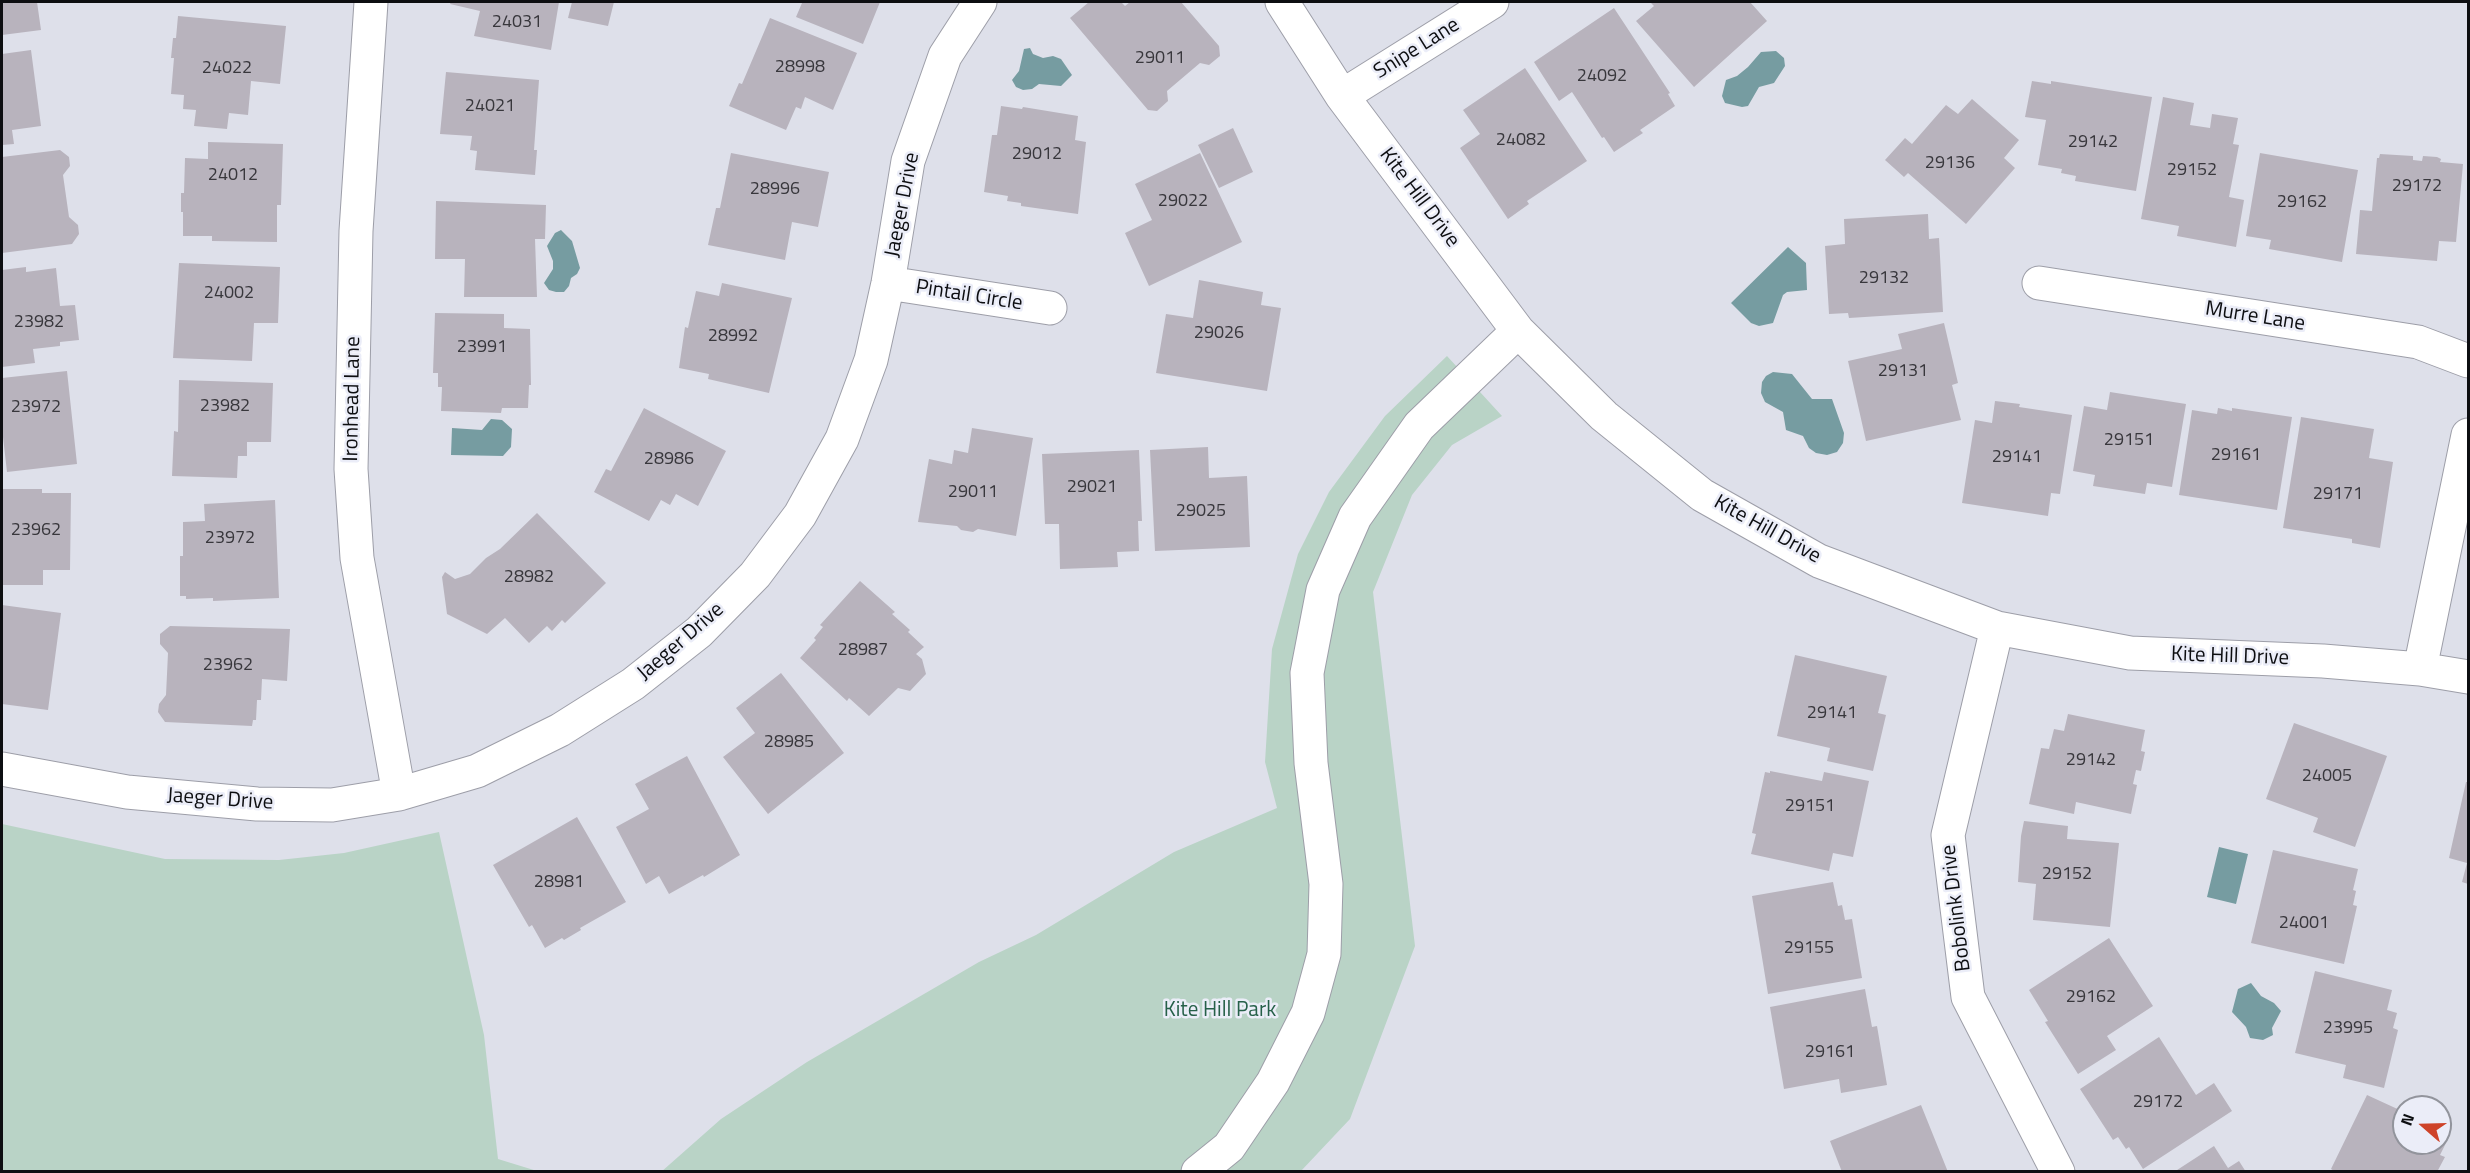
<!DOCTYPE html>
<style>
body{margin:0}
#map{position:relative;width:2470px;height:1173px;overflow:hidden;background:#dee0ea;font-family:"Titillium Web",sans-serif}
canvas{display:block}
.frame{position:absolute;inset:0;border:3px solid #0d0e11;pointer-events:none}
.north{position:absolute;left:2392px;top:1095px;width:60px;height:60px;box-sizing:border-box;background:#ebedf8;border:2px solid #92949c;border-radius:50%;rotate:290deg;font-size:16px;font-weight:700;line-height:24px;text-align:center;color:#0d0e11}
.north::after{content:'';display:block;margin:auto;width:21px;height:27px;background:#ce4329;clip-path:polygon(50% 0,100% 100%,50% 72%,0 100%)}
</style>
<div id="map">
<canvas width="2470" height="1173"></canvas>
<div class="frame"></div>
<div class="north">N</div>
</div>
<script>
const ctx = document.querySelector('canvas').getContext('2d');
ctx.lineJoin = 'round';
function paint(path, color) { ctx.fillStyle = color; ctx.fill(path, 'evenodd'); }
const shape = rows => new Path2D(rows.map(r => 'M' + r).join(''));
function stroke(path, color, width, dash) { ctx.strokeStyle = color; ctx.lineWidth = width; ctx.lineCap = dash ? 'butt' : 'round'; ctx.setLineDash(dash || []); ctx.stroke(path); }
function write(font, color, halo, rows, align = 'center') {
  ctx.font = font + ' "Titillium Web",sans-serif'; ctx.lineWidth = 5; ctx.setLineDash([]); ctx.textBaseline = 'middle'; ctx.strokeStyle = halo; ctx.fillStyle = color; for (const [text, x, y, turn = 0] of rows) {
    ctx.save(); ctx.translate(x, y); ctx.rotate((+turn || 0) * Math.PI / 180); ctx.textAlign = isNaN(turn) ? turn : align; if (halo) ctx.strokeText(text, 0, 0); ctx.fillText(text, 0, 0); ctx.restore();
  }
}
paint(shape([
 [1447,356,1502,416,1452,445,1412,495,1373,592,1415,946,1350,1119,1301,1171,661,1172,721,1119,807,1062,979,962,1036,935,1174,852,1277,808,1265,762,1272,649,1298,554,1329,492,1385,416],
 [2,824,165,859,279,860,344,853,439,832,484,1035,498,1159,537,1171,2,1171]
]), '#b9d3c6');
paint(shape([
 [1030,48,1033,54,1043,58,1053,56,1061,59,1072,75,1061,86,1039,84,1032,89,1023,90,1016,87,1012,80,1019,71,1024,49],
 [1776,51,1784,58,1785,66,1774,83,1759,87,1748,106,1742,107,1725,103,1722,96,1726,80,1737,76,1748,67,1761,52],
 [561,230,572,241,580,268,577,274,571,278,569,286,564,292,556,292,549,290,544,283,553,269,553,261,547,246,555,233],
 [1788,247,1806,263,1807,290,1787,292,1783,295,1773,323,1759,326,1751,323,1731,303],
 [1773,372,1792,374,1812,399,1832,399,1844,433,1843,443,1837,452,1827,455,1816,453,1809,448,1803,436,1786,430,1783,412,1765,402,1761,393,1762,382,1766,376],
 [491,419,502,420,512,429,511,447,503,456,451,455,452,428,482,430],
 [2219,847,2248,854,2236,904,2207,897],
 [2251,983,2261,996,2274,1003,2281,1011,2272,1028,2273,1035,2263,1040,2250,1038,2246,1027,2232,1012,2238,989]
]), '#769ca1');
paint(shape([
 [2,2,37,2,41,30,2,35],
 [451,2,559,2,551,50,474,36,480,11,450,4],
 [572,2,614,2,608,26,568,18],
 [798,2,880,2,863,44,796,17,802,3],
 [1089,2,1121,2,1125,6,1130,2,1181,2,1219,46,1220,56,1209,65,1200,63,1167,91,1168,101,1157,111,1148,110,1070,18],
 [1653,2,1750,2,1767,21,1694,87,1636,21,1654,6,1651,3],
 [1614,8,1670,93,1668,94,1675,106,1640,130,1643,133,1614,152,1604,137,1602,138,1572,92,1559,101,1534,62],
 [178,16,286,26,280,84,251,81,248,115,229,113,227,129,194,126,196,110,183,109,184,95,171,94,174,58,171,58,173,38,176,38],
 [770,18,857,53,833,110,805,97,801,109,796,107,786,130,729,106,739,83,742,84],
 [31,50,41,126,12,130,14,144,2,145,2,54],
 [1525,68,1587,161,1527,201,1529,204,1508,219,1460,148,1480,134,1463,110],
 [446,72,539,80,534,150,537,150,535,175,475,170,477,151,470,150,472,136,440,134],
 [2032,81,2051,84,2051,81,2152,97,2136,191,2075,181,2076,176,2061,173,2062,169,2038,165,2046,120,2025,117],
 [2163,97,2194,103,2190,125,2210,128,2212,114,2238,118,2233,144,2239,145,2229,197,2244,200,2236,247,2177,236,2179,226,2141,219],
 [1972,99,2019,140,2004,158,2015,168,1966,224,1908,173,1904,177,1885,160,1905,138,1912,144,1946,105,1958,114],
 [1001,106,1022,109,1023,107,1078,116,1075,140,1086,142,1078,214,1021,206,1021,203,1007,201,1008,196,984,192,992,135,997,135],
 [1233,128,1253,172,1219,188,1198,145],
 [208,142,283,144,281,205,277,205,277,242,212,241,212,236,183,236,183,212,181,212,181,193,184,193,185,158,208,159],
 [60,150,69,157,70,166,63,175,69,217,78,225,79,234,72,244,2,253,2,157],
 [731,153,829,172,818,227,792,222,785,260,708,245,716,208,720,208],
 [1200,153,1242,242,1149,286,1125,233,1152,220,1135,184],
 [2260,153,2358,170,2342,262,2269,249,2271,240,2246,236],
 [2380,154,2413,156,2413,160,2422,161,2423,156,2437,157,2441,159,2440,162,2463,164,2456,242,2439,241,2437,261,2356,254,2360,210,2372,211,2377,158,2379,158],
 [436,201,546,205,545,239,535,239,537,297,464,297,465,259,435,259],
 [1928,214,1929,239,1939,238,1943,312,1849,318,1848,313,1829,314,1825,246,1845,244,1844,219],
 [179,263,280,267,278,323,254,323,252,361,173,358],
 [26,267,26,272,56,268,60,306,75,305,79,340,60,342,60,346,33,349,35,363,2,367,2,270],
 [1199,280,1263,292,1261,305,1281,308,1267,391,1156,373,1166,314,1193,318],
 [722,283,792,298,769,393,708,379,709,374,679,368,685,327,688,328,696,291,719,296],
 [435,313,504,314,504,328,530,329,531,385,529,385,528,408,502,408,501,413,441,411,442,387,438,387,438,373,433,373],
 [1944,323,1958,383,1952,385,1961,420,1866,441,1848,361,1902,349,1898,334],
 [67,371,77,464,7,472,3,437,2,437,2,378],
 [179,380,273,383,271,442,247,442,247,456,238,456,237,478,172,476,174,431,178,432],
 [2110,392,2186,404,2172,487,2147,483,2145,494,2093,486,2095,475,2073,471,2084,406,2107,410],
 [1995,401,2020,404,2019,407,2072,415,2060,494,2051,493,2048,516,1962,503,1975,420,1992,423],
 [644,408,726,451,698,506,676,494,670,505,661,500,649,521,594,492,606,469,611,471],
 [2218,408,2232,411,2232,408,2292,417,2277,510,2179,495,2192,410,2217,414],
 [2301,417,2374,429,2369,458,2393,462,2380,548,2352,543,2352,539,2283,528],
 [972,428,1033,438,1016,536,978,529,973,532,961,530,957,526,918,522,929,459,952,464,954,450,968,453],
 [1208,447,1209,478,1247,476,1250,547,1155,551,1150,450],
 [1139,450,1142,521,1138,521,1139,551,1117,552,1118,567,1060,569,1059,524,1045,524,1042,454],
 [2,489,42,489,42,493,71,493,70,570,43,570,43,585,2,585],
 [275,500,279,598,213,601,213,598,186,599,186,596,180,596,180,556,183,556,183,522,205,521,204,504],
 [537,513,606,583,565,623,562,620,552,631,547,626,529,643,505,618,487,634,447,614,442,577,445,572,455,579,470,574,486,558,500,549],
 [860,581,895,612,892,614,910,630,908,632,924,647,916,654,922,659,926,674,910,691,898,688,869,716,849,698,847,701,800,658,816,640,814,638,823,627,820,625],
 [2,605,61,613,48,710,2,704],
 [170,626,290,629,287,681,262,679,261,700,257,700,256,720,253,720,252,726,165,722,158,712,159,704,166,695,168,653,160,644,160,634],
 [1795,655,1887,676,1878,713,1886,715,1873,771,1827,761,1830,748,1777,736],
 [781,673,844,753,768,814,723,757,755,733,736,708],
 [2068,714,2145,730,2141,751,2145,752,2141,771,2136,770,2133,784,2137,785,2131,814,2076,802,2074,814,2029,804,2041,748,2049,749,2054,729,2064,731],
 [2294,723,2387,756,2355,847,2313,832,2318,818,2266,799],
 [687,756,740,855,704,877,703,875,669,894,659,876,646,884,616,827,649,809,635,784],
 [1770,771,1822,781,1824,772,1869,781,1853,857,1833,853,1829,871,1751,854,1756,834,1752,833,1765,772,1770,773],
 [2466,782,2468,782,2468,884,2462,882,2467,863,2449,858],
 [577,817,626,902,580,928,581,930,564,940,562,938,545,948,532,925,529,927,493,865],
 [2024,821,2068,826,2067,839,2119,843,2110,927,2033,920,2036,884,2018,882,2021,836],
 [2273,850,2358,869,2353,890,2356,891,2353,905,2357,906,2344,964,2251,943],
 [1833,882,1838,906,1842,905,1845,920,1852,919,1862,978,1768,994,1752,896],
 [2109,938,2153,1006,2107,1036,2116,1050,2078,1074,2045,1022,2048,1021,2029,990],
 [2315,971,2392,990,2387,1010,2397,1013,2393,1028,2398,1030,2384,1088,2343,1078,2346,1065,2295,1053],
 [1865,989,1872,1027,1877,1026,1887,1085,1841,1093,1839,1079,1784,1089,1770,1007],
 [2159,1037,2196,1095,2214,1083,2232,1111,2143,1169,2129,1147,2126,1149,2118,1137,2113,1140,2080,1089],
 [2367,1095,2404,1112,2404,1143,2440,1143,2440,1130,2450,1135,2440,1155,2445,1157,2437,1172,2336,1172,2331,1169],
 [1921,1105,1948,1172,1842,1172,1830,1141],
 [2214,1146,2228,1168,2239,1161,2246,1172,2174,1172]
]), '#b8b3bd');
const minor = shape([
 [371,2,356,231,351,469,357,558,399,794],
 [1282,2,1342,96,1518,331,1604,416,1702,495,1819,561,1997,628,2130,653,2323,661,2420,669,2468,677],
 [1342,96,1492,2],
 [888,283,1050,308],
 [2039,283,2418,342,2468,361],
 [1997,628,1948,835,1968,997,2058,1172],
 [2420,669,2468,435],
 [2,769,127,792,257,804,332,805,399,794,477,771,560,730,633,684,699,632,755,575,800,515,842,439,871,360,888,283,908,161,945,56,980,2],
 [1198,1172,1229,1147,1273,1082,1308,1013,1324,954,1326,884,1311,763,1307,673,1323,590,1355,517,1419,426,1518,331]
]);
stroke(minor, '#9d9ea8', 35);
stroke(minor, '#fff', 33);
write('18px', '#38373c', null, [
 ["24031",517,23],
 ["29011",1160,59],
 ["28998",800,68],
 ["24022",227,69],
 ["24092",1602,77],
 ["24021",490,107],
 ["24082",1521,141],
 ["29142",2093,143],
 ["29012",1037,155],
 ["29136",1950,164],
 ["29152",2192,171],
 ["24012",233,176],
 ["29172",2417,187],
 ["28996",775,190],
 ["29022",1183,202],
 ["29162",2302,203],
 ["29132",1884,279],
 ["24002",229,294],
 ["23982",39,323],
 ["29026",1219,334],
 ["28992",733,337],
 ["23991",482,348],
 ["29131",1903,372],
 ["23982",225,407],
 ["23972",36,408],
 ["29151",2129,441],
 ["29161",2236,456],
 ["29141",2017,458],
 ["28986",669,460],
 ["29021",1092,488],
 ["29011",973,493],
 ["29171",2338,495],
 ["29025",1201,512],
 ["23962",36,531],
 ["23972",230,539],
 ["28982",529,578],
 ["28987",863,651],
 ["23962",228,666],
 ["29141",1832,714],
 ["28985",789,743],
 ["29142",2091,761],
 ["24005",2327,777],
 ["29151",1810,807],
 ["29152",2067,875],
 ["28981",559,883],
 ["24001",2304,924],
 ["29155",1809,949],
 ["29162",2091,998],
 ["23995",2348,1029],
 ["29161",1830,1053],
 ["29172",2158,1103]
]);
write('21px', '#0d0e11', '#ebedf8', [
 ["Snipe Lane",1417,49,-32],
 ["Kite Hill Drive",1419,198,53],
 ["Jaeger Drive",903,205,-79],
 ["Pintail Circle",969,296,9],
 ["Murre Lane",2255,317,9],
 ["Ironhead Lane",353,399,-89],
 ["Kite Hill Drive",1767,530,29],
 ["Jaeger Drive",681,642,-41],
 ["Kite Hill Drive",2230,657,2],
 ["Jaeger Drive",220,800,4],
 ["Bobolink Drive",1957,908,-97]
]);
write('21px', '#266049', '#ebedf8', [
 ["Kite Hill Park",1220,1011]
]);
</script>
